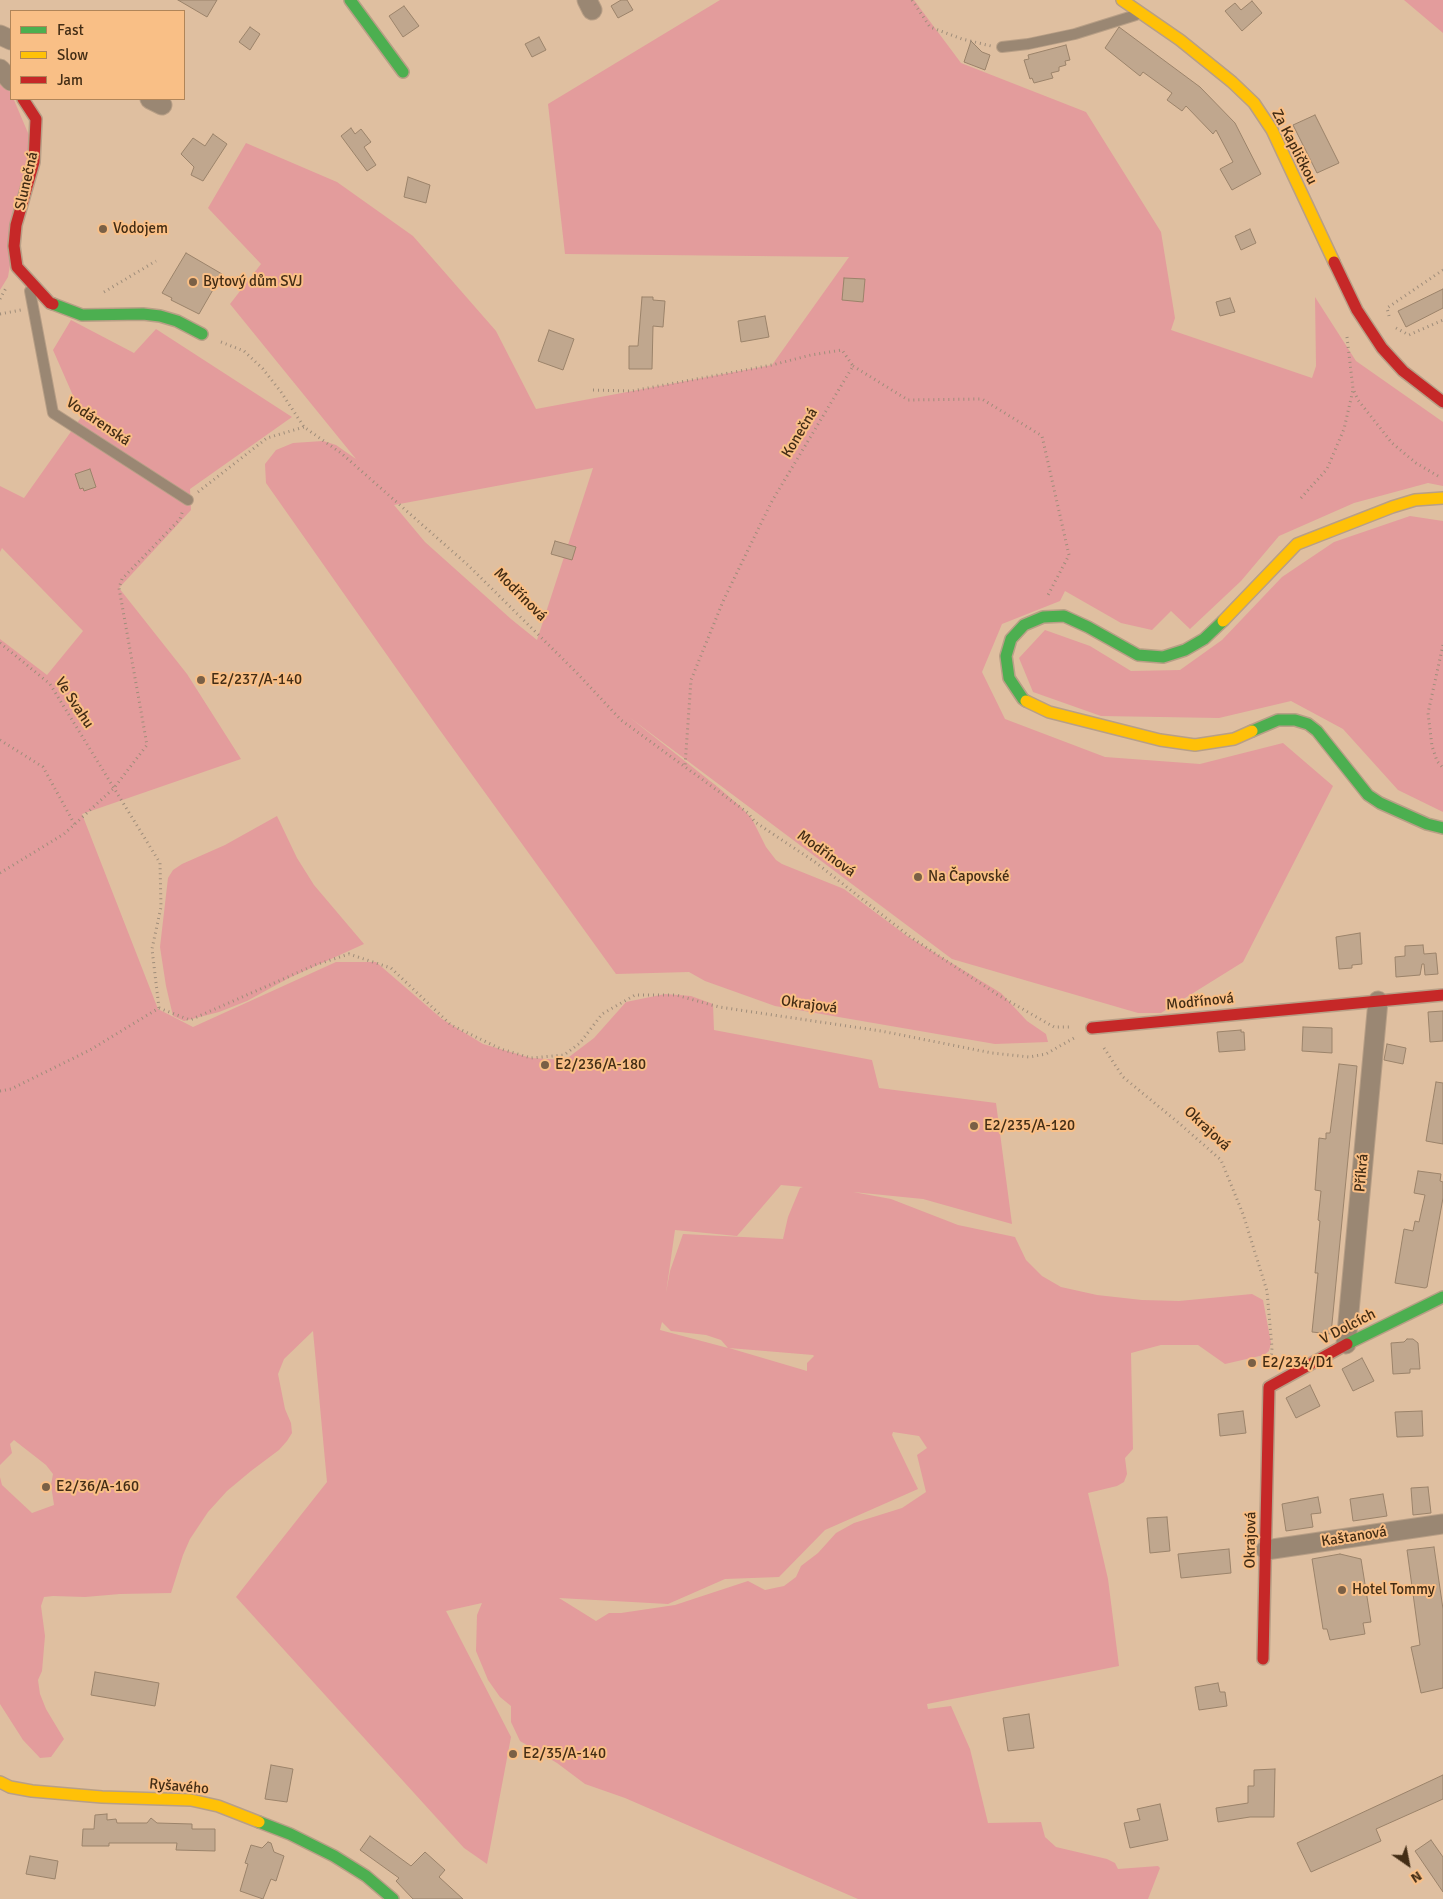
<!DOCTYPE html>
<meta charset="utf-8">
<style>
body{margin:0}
#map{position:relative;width:1443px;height:1899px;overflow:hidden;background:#dfbfa0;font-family:Signika,sans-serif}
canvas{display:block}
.legend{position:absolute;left:10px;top:10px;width:175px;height:90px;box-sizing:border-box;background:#f9bf86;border:1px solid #b08559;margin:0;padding:6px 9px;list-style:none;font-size:15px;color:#432d15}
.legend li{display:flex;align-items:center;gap:10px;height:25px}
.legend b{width:25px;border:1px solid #b08559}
.north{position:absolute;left:1383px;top:1839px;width:50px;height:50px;-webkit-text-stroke:4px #f9bf86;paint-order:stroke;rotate:147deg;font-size:14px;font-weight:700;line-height:20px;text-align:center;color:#432d15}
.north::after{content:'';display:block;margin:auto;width:18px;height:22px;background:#432d15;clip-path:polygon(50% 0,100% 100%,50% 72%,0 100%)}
</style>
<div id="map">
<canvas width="1443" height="1899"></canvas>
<ul class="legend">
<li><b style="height:6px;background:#4caf50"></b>Fast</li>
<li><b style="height:6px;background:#ffc107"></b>Slow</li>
<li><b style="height:6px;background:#c62828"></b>Jam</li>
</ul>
<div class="north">N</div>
</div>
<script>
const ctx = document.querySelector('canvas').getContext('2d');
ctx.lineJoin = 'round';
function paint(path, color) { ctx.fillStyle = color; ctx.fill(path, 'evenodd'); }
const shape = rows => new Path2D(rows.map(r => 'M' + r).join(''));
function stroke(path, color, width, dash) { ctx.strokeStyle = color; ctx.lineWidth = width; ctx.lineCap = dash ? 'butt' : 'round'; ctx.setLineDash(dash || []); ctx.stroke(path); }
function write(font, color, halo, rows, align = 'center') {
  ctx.font = font + ' Signika,sans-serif'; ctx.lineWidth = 4; ctx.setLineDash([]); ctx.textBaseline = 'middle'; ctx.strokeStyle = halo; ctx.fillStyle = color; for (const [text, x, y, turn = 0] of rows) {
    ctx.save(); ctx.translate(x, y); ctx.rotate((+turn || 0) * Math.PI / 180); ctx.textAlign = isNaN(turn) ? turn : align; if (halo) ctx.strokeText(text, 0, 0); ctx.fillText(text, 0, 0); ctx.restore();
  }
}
paint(shape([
 [720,0,914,0,961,63,1086,112,1161,232,1175,318,1171,330,1312,378,1316,366,1315,297,1356,361,1443,422,1443,486,1428,483,1354,503,1279,536,1241,581,1190,629,1171,611,1152,630,1121,623,1065,591,1060,601,1002,624,982,672,1005,719,1105,757,1200,764,1283,743,1333,786,1243,962,1161,1013,1138,1013,952,959,629,717,719,788,741,807,752,819,766,847,776,860,782,864,844,889,907,936,1001,993,1027,1021,1046,1034,1048,1042,995,1044,775,1006,705,981,689,972,616,974,439,729,266,483,265,464,276,450,293,443,323,441,336,445,356,459,230,304,261,264,208,208,246,143,337,182,413,236,496,331,536,409,772,365,849,257,565,254,548,104],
 [593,468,537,640,511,619,425,542,394,505],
 [1404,0,1443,0,1443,33],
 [0,81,11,93,31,140,8,277,0,290],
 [71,320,134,353,156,329,292,417,190,489,191,510,119,588,187,674,241,759,82,814,158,1009,193,1027,336,962,376,962,442,1019,483,1044,531,1058,565,1060,594,1038,626,1002,665,994,691,996,713,1004,714,1030,872,1060,879,1088,996,1103,1012,1224,923,1199,853,1192,891,1199,958,1225,1015,1237,1026,1260,1042,1276,1061,1287,1097,1295,1142,1300,1179,1301,1252,1294,1263,1300,1271,1343,1269,1351,1264,1355,1225,1364,1198,1345,1161,1345,1131,1353,1133,1449,1125,1458,1127,1474,1124,1482,1117,1486,1088,1493,1108,1579,1119,1666,927,1704,928,1709,951,1706,970,1749,988,1823,1041,1822,1045,1837,1056,1847,1107,1859,1115,1863,1118,1869,1158,1866,1160,1868,1148,1899,858,1899,625,1798,585,1784,557,1763,520,1741,511,1722,511,1706,500,1697,488,1680,476,1651,477,1615,482,1603,446,1611,511,1737,487,1864,464,1848,236,1597,327,1482,313,1331,284,1359,278,1374,285,1409,291,1423,292,1433,287,1441,279,1450,251,1471,227,1491,208,1512,190,1539,183,1555,171,1593,120,1594,85,1597,53,1596,44,1597,41,1606,45,1636,42,1671,38,1680,40,1694,46,1709,64,1739,51,1757,40,1758,23,1740,0,1704,0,1477,2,1485,32,1513,54,1505,51,1485,53,1474,46,1465,14,1440,10,1444,12,1453,0,1465,0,639,47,675,83,631,2,548,0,552,0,486,24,498,82,416,53,350],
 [781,1185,803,1187,800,1188,788,1217,783,1239,683,1234,670,1271,666,1293,675,1230,737,1236],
 [662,1322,671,1331,706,1335,721,1340,728,1348,660,1330],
 [729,1348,813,1355,814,1356,807,1363,807,1371],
 [893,1432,919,1436,927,1448,917,1455,926,1492,902,1508,854,1523,836,1533,818,1553,801,1566,796,1577,784,1586,765,1590,748,1581,675,1605,621,1613,609,1613,596,1621,559,1598,668,1604,725,1579,779,1577,825,1530,918,1489,892,1435],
 [1410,516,1443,521,1443,812,1398,790,1343,729,1291,701,1219,718,1101,716,1033,692,1019,658,1045,630,1090,646,1131,671,1180,670,1222,640,1282,577,1334,542],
 [277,816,297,858,314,885,364,944,289,978,247,1001,219,1012,184,1021,173,1016,166,986,160,947,168,878,173,870,182,864,225,845]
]), '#e39c9c');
const building = shape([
 [178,0,217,0,207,17,178,0],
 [621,0,627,0,633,10,618,18,611,6,621,0],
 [1252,1,1262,13,1242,31,1225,11,1235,3,1241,10,1252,1],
 [404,6,419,26,403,37,389,16,404,6],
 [250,27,260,34,250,50,239,42,250,27],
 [1119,27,1200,87,1235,123,1261,174,1232,190,1220,169,1233,162,1216,130,1213,134,1186,106,1182,111,1167,100,1172,93,1143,72,1140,76,1105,48,1119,27],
 [539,37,546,50,532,57,525,44,539,37],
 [971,41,982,52,990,55,985,70,964,62,971,41],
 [1066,45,1070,60,1065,61,1066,65,1059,67,1059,71,1051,73,1053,78,1034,83,1032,78,1030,79,1024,60,1029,59,1028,55,1066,45],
 [1315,115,1339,163,1317,173,1293,125,1315,115],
 [351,128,355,134,361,129,371,142,364,147,376,165,367,171,341,136,351,128],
 [213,134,227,144,203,181,191,175,194,167,181,154,193,138,205,146,213,134],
 [408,177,430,185,426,203,404,197,408,177],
 [1250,229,1256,243,1241,250,1235,236,1250,229],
 [186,253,222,274,199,314,171,300,172,298,162,293,186,253],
 [844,278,865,279,863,302,842,300,844,278],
 [1443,289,1443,308,1406,327,1398,311,1443,289],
 [642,297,653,297,653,300,665,301,663,327,653,326,652,369,629,369,629,346,638,346,642,297],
 [1230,298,1235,312,1220,316,1216,302,1230,298],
 [765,316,769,337,741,342,738,321,765,316],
 [549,330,574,339,563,370,538,361,549,330],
 [90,469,96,487,84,491,83,488,80,489,75,474,90,469],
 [555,541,576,547,572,560,551,554,555,541],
 [1360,933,1362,964,1352,965,1352,968,1339,969,1336,937,1360,933],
 [1423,945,1424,954,1436,953,1438,974,1425,975,1424,964,1422,964,1420,975,1396,977,1395,957,1405,956,1405,946,1423,945],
 [1443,1011,1443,1041,1430,1042,1428,1012,1443,1011],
 [1303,1027,1332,1028,1332,1053,1302,1051,1303,1027],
 [1241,1030,1241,1032,1244,1032,1245,1050,1219,1052,1217,1032,1241,1030],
 [1387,1044,1406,1048,1403,1064,1384,1060,1387,1044],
 [1339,1064,1357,1066,1331,1334,1312,1332,1318,1273,1315,1273,1320,1221,1318,1220,1321,1191,1315,1190,1319,1138,1326,1139,1326,1133,1330,1133,1339,1064],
 [1436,1082,1443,1083,1443,1144,1426,1141,1436,1082],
 [1418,1171,1441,1174,1440,1181,1443,1182,1443,1198,1427,1287,1425,1288,1395,1283,1404,1229,1413,1231,1415,1221,1419,1222,1425,1195,1414,1193,1418,1171],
 [1407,1339,1413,1339,1418,1343,1420,1369,1410,1369,1410,1373,1393,1374,1391,1343,1404,1342,1407,1339],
 [1362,1358,1374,1381,1353,1391,1342,1369,1362,1358],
 [1310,1385,1320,1406,1296,1418,1286,1398,1310,1385],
 [1243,1411,1246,1433,1220,1436,1218,1414,1243,1411],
 [1422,1411,1423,1436,1397,1437,1395,1412,1422,1411],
 [1428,1487,1431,1513,1413,1515,1411,1488,1428,1487],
 [1383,1494,1387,1516,1353,1521,1350,1499,1383,1494],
 [1318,1497,1321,1513,1311,1514,1313,1527,1286,1531,1282,1504,1318,1497],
 [1167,1517,1170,1551,1150,1553,1147,1518,1167,1517],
 [1434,1547,1443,1609,1443,1688,1421,1693,1411,1647,1420,1645,1407,1550,1434,1547],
 [1229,1549,1231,1573,1181,1578,1178,1554,1229,1549],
 [1340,1554,1361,1559,1371,1622,1363,1623,1365,1634,1330,1640,1327,1629,1323,1629,1312,1559,1340,1554],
 [95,1672,159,1683,155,1706,91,1695,95,1672],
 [1218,1683,1220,1692,1225,1692,1227,1706,1199,1710,1195,1687,1218,1683],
 [1029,1714,1034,1748,1008,1751,1003,1718,1029,1714],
 [271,1765,293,1769,287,1802,265,1799,271,1765],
 [1275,1769,1274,1817,1250,1817,1218,1822,1216,1808,1248,1803,1248,1786,1254,1786,1254,1770,1275,1769],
 [1443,1775,1443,1799,1376,1829,1381,1841,1311,1872,1297,1843,1443,1775],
 [1160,1804,1168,1840,1130,1848,1124,1823,1140,1820,1137,1809,1160,1804],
 [107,1814,107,1820,116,1819,117,1823,147,1823,151,1818,157,1823,192,1824,192,1829,215,1829,215,1851,176,1850,177,1843,109,1843,109,1846,82,1846,83,1829,94,1829,95,1815,107,1814],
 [370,1836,411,1866,425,1852,445,1870,439,1877,463,1899,413,1899,396,1881,399,1878,360,1850,370,1836],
 [1431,1840,1443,1857,1443,1892,1415,1851,1431,1840],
 [268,1842,271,1843,274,1852,284,1856,276,1881,271,1879,263,1899,240,1891,248,1864,245,1863,251,1845,262,1848,268,1842],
 [30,1856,58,1861,55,1879,26,1874,30,1856]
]);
paint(building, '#c0a78e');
stroke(building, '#9b836a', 1);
const lane = shape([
 [1002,47,1028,44,1075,34,1136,15],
 [30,291,53,413,188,500]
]);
const street = shape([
 [587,0,592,10],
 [0,35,11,40],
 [0,69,11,81],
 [150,99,162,105],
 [1346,1344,1378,1001],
 [1266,1550,1443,1524]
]);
const fast = shape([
 [350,0,403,72],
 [53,304,82,315,143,314,160,316,177,321,202,334],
 [1026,701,1023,699,1009,678,1006,656,1011,639,1024,625,1043,617,1064,616,1088,627,1138,655,1163,657,1185,650,1204,639,1223,621],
 [1252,731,1278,720,1295,720,1308,724,1317,731,1368,795,1380,803,1427,824,1443,828],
 [1347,1344,1443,1297],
 [259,1822,290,1834,334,1856,366,1876,393,1899]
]);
const slow = shape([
 [1122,0,1180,40,1232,82,1254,103,1272,130,1334,262],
 [1223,621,1297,544,1392,507,1415,500,1443,498],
 [1026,701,1049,712,1160,740,1195,745,1234,739,1252,731],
 [0,1782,10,1787,32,1791,102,1797,191,1800,218,1806,259,1822]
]);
const jam = shape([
 [23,99,36,119,34,162,16,225,14,246,17,267,50,303,53,304],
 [1334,262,1357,310,1382,348,1403,371,1443,402],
 [1092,1028,1443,995],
 [1263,1659,1269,1387,1347,1344]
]);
stroke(lane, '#b89f86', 12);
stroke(street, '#b89f86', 21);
stroke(fast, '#b89f86', 14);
stroke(slow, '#b89f86', 14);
stroke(jam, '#b89f86', 14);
stroke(shape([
 [912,0,930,27,962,39,991,46],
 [104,292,156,261],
 [0,299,6,288],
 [0,314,21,310],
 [1389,316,1387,308,1443,270],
 [1396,328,1409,335,1443,320],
 [1347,337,1353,389,1358,400,1392,443,1416,463,1438,476],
 [221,342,244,351,263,369,281,392,304,427,341,453,469,566,577,673,621,720,748,813,755,822,815,862,909,936,998,995,1054,1027,1072,1027],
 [853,366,908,400,982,399,1042,436,1069,555,1048,595],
 [593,390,632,391,772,365,811,355,842,350,853,366,772,501,724,599,691,680,685,766],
 [198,492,267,438,304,427],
 [1301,498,1327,469,1344,429,1353,390],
 [0,643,50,684,160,863,161,907,152,949,159,1008],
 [1443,645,1428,713,1432,746,1437,761,1443,768],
 [0,740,43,767,75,825],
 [0,873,64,834,114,788,147,745,119,588,122,579,180,519,183,510],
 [159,1008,190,1020,315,965,349,954,391,968,451,1025,501,1049,531,1058,564,1055,580,1043,602,1014,635,995,676,995,719,1007,881,1031,992,1053,1029,1057,1046,1054,1074,1038],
 [1104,1048,1123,1077,1180,1124,1221,1160,1243,1214,1267,1291,1272,1348,1271,1360],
 [0,1091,11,1089,90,1050,159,1008]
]), '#9f8d7a', 3, [1, 4]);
stroke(lane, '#9a8773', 10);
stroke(street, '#9a8773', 19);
stroke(fast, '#4caf50', 11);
stroke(slow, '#ffc107', 11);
stroke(jam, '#c62828', 11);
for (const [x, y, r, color] of [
 [103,229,5,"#7a6046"],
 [193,282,5,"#7a6046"],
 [201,680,5,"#7a6046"],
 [918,877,5,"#7a6046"],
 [545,1065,5,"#7a6046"],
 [974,1126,5,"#7a6046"],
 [1252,1363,5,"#7a6046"],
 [46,1487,5,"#7a6046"],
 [1342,1590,5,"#7a6046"],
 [513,1754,5,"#7a6046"]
]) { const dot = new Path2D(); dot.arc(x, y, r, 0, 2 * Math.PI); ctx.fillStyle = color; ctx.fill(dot); stroke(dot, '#f9bf86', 2); }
write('15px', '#432d15', '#f9bf86', [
 ["Za Kapličkou",1294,147,63],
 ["Slunečná",27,181,-77],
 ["Vodárenská",98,422,34],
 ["Konečná",800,433,-59],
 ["Modřínová",520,595,45],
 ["Ve Svahu",74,703,57],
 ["Modřínová",826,854,36],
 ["Modřínová",1200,1002,-6],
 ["Okrajová",809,1005,8],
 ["Okrajová",1207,1129,43],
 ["Příkrá",1362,1173,-85],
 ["V Dolcích",1348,1327,-27],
 ["Kaštanová",1354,1537,-9],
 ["Okrajová",1251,1540,-89],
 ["Ryšavého",179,1787,5]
]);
write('15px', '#432d15', '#f9bf86', [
 ["Vodojem",113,229],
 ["Bytový dům SVJ",203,282],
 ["E2/237/A-140",211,680],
 ["Na Čapovské",928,877],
 ["E2/236/A-180",555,1065],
 ["E2/235/A-120",984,1126],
 ["E2/234/D1",1262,1363],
 ["E2/36/A-160",56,1487],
 ["Hotel Tommy",1352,1590],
 ["E2/35/A-140",523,1754]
], 'left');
</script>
